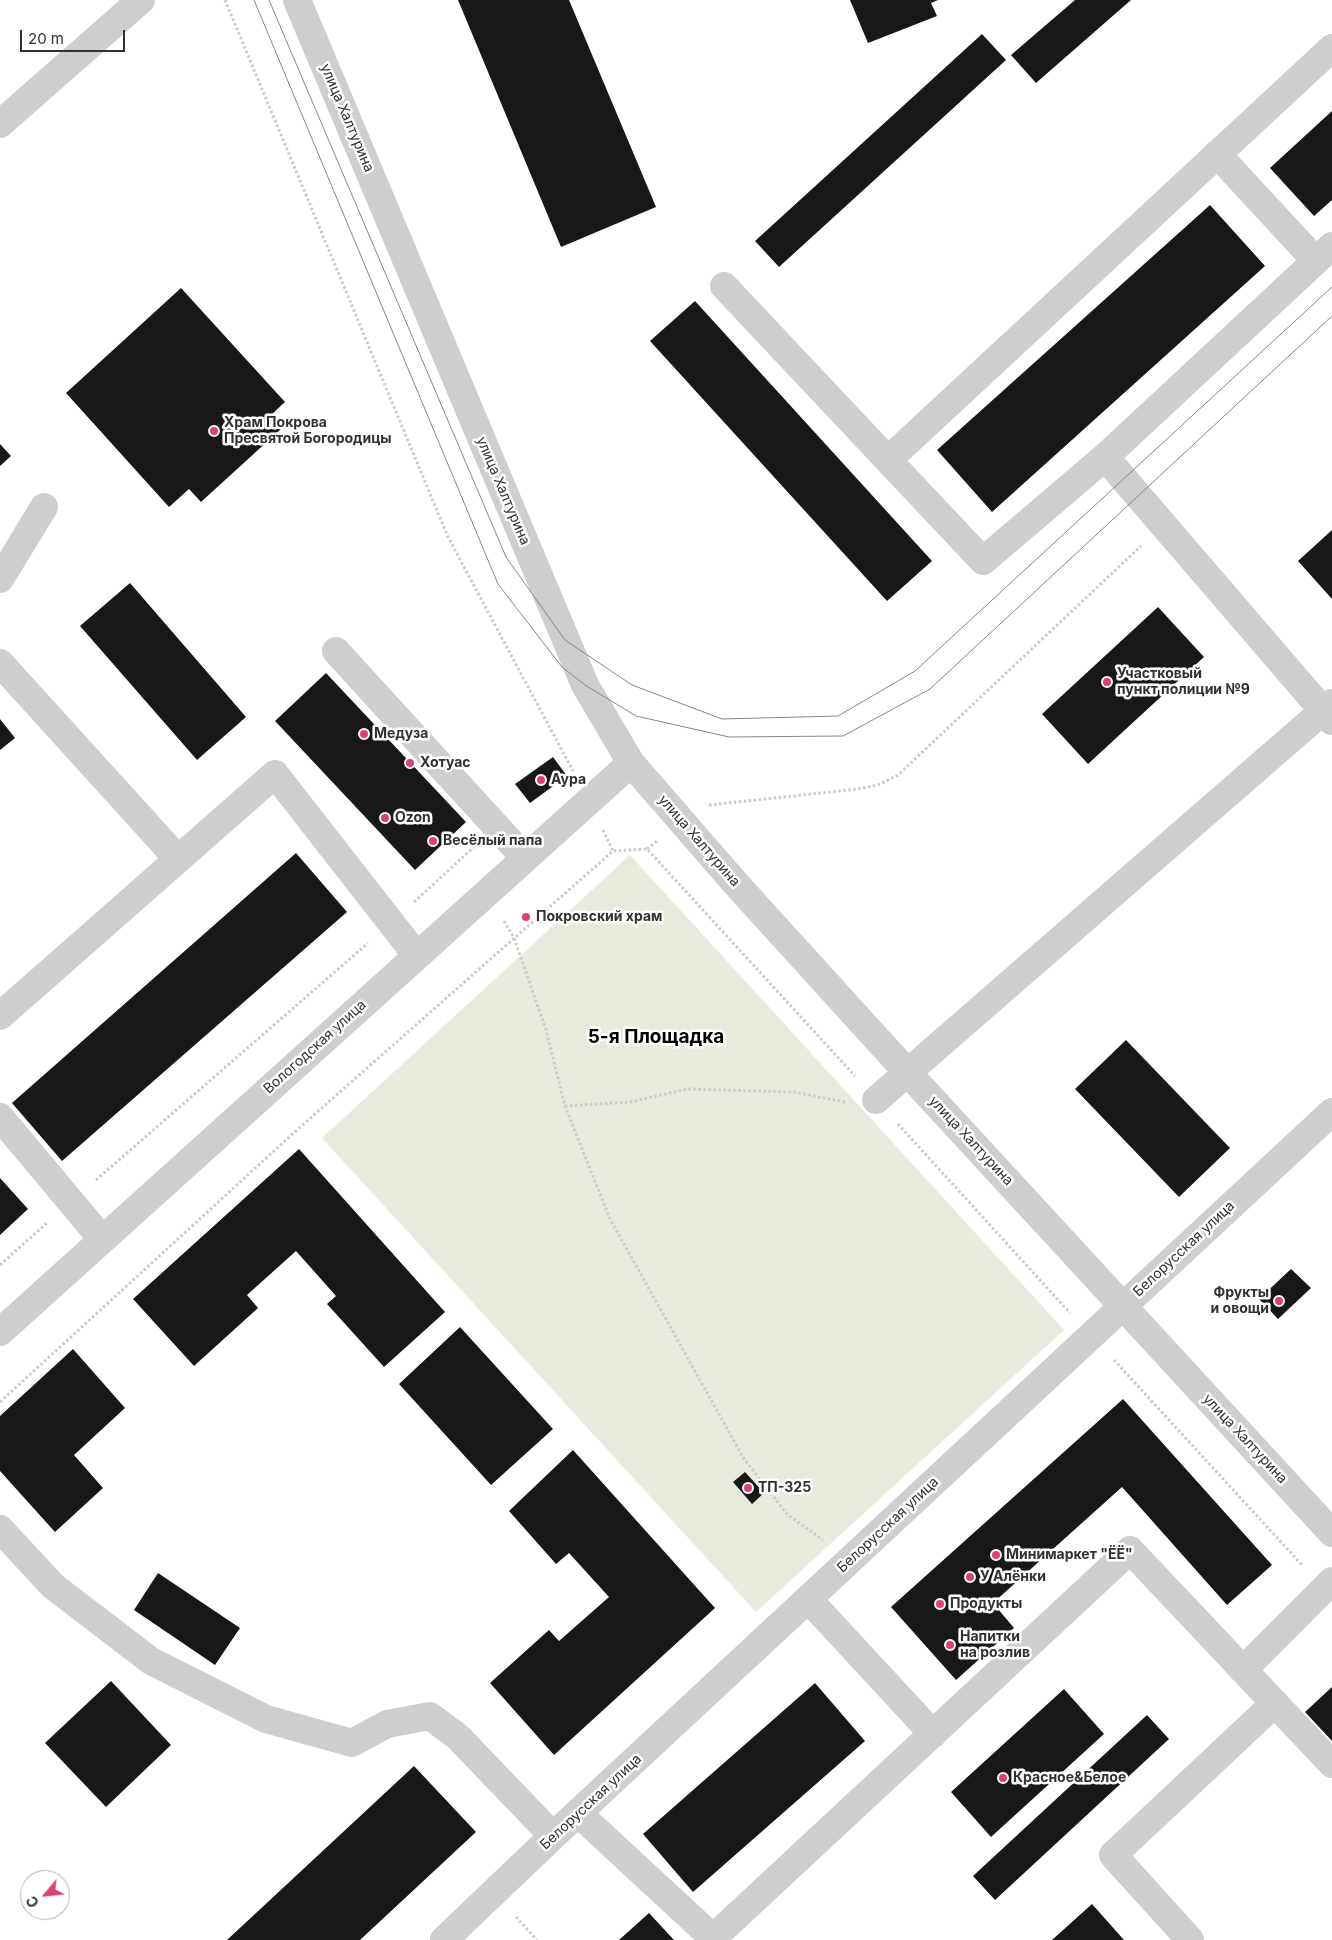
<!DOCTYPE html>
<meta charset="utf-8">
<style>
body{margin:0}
#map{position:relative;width:1332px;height:1940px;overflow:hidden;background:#fff;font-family:Inter,sans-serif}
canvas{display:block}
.north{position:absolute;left:20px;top:1870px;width:50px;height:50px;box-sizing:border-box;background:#fff;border:1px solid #adadad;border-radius:50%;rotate:242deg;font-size:14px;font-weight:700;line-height:20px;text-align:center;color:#313131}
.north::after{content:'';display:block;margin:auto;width:18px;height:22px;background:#d94275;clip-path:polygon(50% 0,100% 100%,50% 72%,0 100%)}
.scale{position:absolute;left:20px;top:30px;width:105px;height:22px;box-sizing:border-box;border:2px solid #313131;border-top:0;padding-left:6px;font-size:15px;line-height:18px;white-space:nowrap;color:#313131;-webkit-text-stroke:4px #fff;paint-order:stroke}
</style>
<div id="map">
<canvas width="1332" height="1940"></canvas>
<div class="north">С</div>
<div class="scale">20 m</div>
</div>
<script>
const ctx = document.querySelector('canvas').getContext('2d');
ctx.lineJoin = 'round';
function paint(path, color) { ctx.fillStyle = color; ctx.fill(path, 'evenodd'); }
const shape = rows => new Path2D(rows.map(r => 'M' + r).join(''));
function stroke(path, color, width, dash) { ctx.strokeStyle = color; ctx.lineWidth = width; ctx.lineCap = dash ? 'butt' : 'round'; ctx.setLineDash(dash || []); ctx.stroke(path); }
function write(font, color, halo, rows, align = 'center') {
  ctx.font = font + ' Inter,sans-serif'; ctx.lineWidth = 5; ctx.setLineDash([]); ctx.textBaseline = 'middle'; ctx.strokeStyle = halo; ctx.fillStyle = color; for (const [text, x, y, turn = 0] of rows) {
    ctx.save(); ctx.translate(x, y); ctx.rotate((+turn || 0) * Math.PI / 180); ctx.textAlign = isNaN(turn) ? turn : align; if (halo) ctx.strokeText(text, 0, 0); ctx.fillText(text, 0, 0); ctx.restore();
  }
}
paint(shape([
 [630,855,1064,1330,756,1612,322,1138]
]), '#e7eadd');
paint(shape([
 [458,0,569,0,656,207,561,247],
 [850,0,938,0,931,3,937,16,868,43],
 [1075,0,1131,0,1036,83,1011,55],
 [982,34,1006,60,779,267,755,241],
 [1332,111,1332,200,1314,216,1270,168],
 [1210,205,1265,266,992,512,937,450],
 [181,288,285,402,270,416,281,429,201,502,189,489,169,507,66,393],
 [695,301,932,561,887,601,650,341],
 [0,444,11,456,0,466],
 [1332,530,1332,599,1298,561],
 [130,583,246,717,197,760,80,626],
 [1158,607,1204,657,1088,764,1042,714],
 [326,673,466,822,415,870,275,721],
 [0,719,15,738,0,750],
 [553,757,567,776,530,803,515,784],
 [296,853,347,912,62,1161,12,1103],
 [1126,1040,1230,1148,1179,1197,1075,1089],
 [299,1149,445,1312,384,1367,327,1304,336,1296,296,1251,247,1295,258,1308,194,1366,133,1299],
 [0,1178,28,1209,0,1235],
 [1291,1269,1311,1288,1278,1319,1259,1299],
 [460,1327,553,1429,491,1485,399,1384],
 [73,1349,125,1408,74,1455,103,1488,55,1532,0,1471,0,1416],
 [1123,1399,1272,1565,1227,1605,1122,1487,993,1603,1014,1628,956,1680,891,1607],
 [573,1450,715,1608,554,1755,490,1683,549,1630,559,1641,609,1597,569,1553,556,1564,509,1511],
 [745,1472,764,1493,752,1504,733,1482],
 [158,1573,240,1628,215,1665,134,1610],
 [111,1681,171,1745,106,1807,45,1743],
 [815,1683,865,1741,693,1892,643,1834],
 [1332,1687,1332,1741,1305,1712],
 [1064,1689,1104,1734,991,1837,951,1792],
 [1147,1715,1169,1739,995,1900,973,1876],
 [414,1766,476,1832,360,1940,227,1940],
 [1092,1904,1124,1940,1052,1940],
 [649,1913,674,1940,619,1940]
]), '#181818');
stroke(shape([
 [225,0,448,537,573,771],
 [709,805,858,789,878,785,898,775,1141,546],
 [603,830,613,851],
 [647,849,657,841],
 [414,902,474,847],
 [504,921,514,938,546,1030,565,1106,610,1219,744,1459,788,1515,823,1540],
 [565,1106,630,1102,687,1089,794,1092,845,1102],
 [898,1124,1070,1313],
 [96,1180,368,943],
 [0,1265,48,1222],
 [1114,1360,1302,1565],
 [0,1402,298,1129,613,851,647,849,855,1076],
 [516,1917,537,1940]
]), '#cbcbcb', 3, [2.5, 2.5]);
stroke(shape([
 [297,0,585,685,631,763,737,885,907,1072,1332,1533],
 [0,124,141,0],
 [1217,154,1316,261],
 [724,286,983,561,1105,457,1332,246],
 [1105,457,1332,721],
 [888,460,1332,48],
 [0,579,44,507],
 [336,651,525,858],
 [0,663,178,859],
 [0,1016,275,774,417,956],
 [876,1100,1332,703],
 [0,1117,102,1239],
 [0,1332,631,763],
 [0,1529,53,1586,151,1661,266,1719,352,1743,387,1724,430,1716,458,1737,553,1836],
 [808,1599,933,1734],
 [1243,1670,1332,1581],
 [579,1814,713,1938,1130,1550,1332,1764],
 [444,1940,553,1836,1332,1112],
 [1190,1940,1113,1855,1275,1703]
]), '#cecece', 28);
stroke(shape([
 [254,0,498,584,562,667,585,685,636,716,729,737,843,736,930,689,1332,316],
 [269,0,506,557,565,640,632,685,722,719,838,716,915,671,1332,287]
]), '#868686', 1);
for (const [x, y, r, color] of [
 [214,431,5,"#d94275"],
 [1107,682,5,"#d94275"],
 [364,734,5,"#d94275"],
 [410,763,5,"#d94275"],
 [541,780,5,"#d94275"],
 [385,818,5,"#d94275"],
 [433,841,5,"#d94275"],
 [526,917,5,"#d94275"],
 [1279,1301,5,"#d94275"],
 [748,1488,5,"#d94275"],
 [996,1555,5,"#d94275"],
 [970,1577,5,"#d94275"],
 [940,1604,5,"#d94275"],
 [950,1645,5,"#d94275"],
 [1003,1778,5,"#d94275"]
]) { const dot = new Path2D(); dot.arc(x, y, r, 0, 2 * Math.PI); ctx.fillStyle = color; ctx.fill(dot); stroke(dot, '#fff', 2); }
write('14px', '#313131', '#fff', [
 ["улица Халтурина",347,118,67],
 ["улица Халтурина",503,491,67],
 ["улица Халтурина",699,841,49],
 ["Вологодская улица",315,1047,-42],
 ["улица Халтурина",971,1141,47],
 ["Белорусская улица",1184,1249,-43],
 ["улица Халтурина",1245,1439,47],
 ["Белорусская улица",888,1525,-43],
 ["Белорусская улица",591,1802,-43]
]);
write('bold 14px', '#313131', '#fff', [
 ["Храм Покрова",224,423],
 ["Пресвятой Богородицы",224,439],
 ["Участковый",1117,674],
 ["пункт полиции №9",1117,690],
 ["Медуза",374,734],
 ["Хотуас",420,763],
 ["Аура",551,780],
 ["Ozon",395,818],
 ["Весёлый папа",443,841],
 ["Покровский храм",536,917],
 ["Фрукты",1269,1293,"right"],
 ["и овощи",1269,1309,"right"],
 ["ТП-325",758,1488],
 ["Минимаркет \"ЁЁ\"",1006,1555],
 ["У Алёнки",980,1577],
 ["Продукты",950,1604],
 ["Напитки",960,1637],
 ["на розлив",960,1653],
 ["Красное&Белое",1013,1778]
], 'left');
write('bold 19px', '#000', '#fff', [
 ["5-я Площадка",656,1037]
]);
</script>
